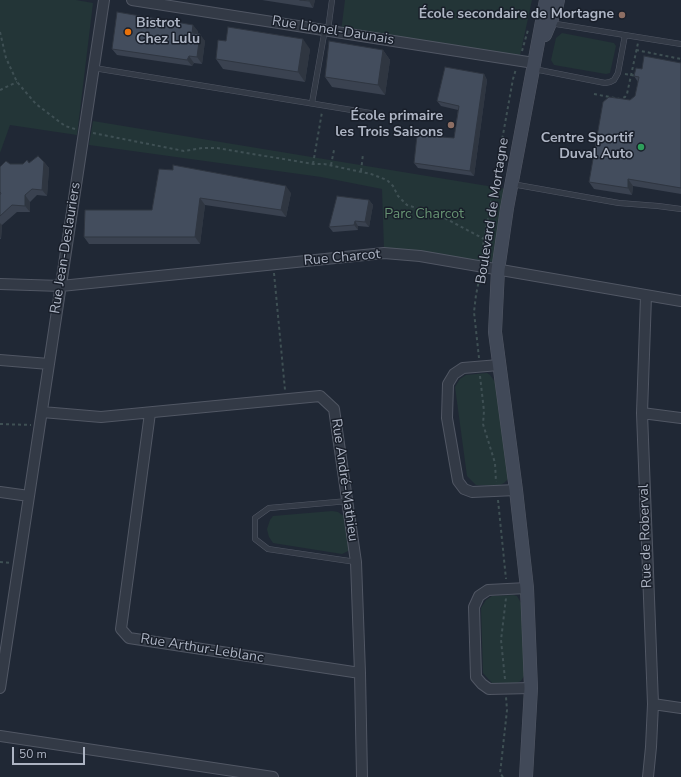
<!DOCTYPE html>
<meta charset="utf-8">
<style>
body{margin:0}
#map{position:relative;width:681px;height:777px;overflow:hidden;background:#202835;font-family:"Nunito Sans",sans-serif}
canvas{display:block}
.scale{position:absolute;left:12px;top:747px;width:73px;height:18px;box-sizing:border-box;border:2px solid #adb4c3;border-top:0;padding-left:5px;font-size:12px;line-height:14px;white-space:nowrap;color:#adb4c3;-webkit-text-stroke:3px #191f2a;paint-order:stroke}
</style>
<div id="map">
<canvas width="681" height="777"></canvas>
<div class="scale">50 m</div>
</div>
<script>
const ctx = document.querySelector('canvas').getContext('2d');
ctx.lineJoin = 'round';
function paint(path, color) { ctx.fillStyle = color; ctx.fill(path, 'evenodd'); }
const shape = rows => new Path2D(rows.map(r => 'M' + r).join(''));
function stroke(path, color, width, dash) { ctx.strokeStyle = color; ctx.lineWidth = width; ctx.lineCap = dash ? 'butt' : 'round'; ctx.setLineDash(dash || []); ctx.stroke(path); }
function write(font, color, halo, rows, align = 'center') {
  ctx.font = font + ' "Nunito Sans",sans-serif'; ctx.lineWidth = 3; ctx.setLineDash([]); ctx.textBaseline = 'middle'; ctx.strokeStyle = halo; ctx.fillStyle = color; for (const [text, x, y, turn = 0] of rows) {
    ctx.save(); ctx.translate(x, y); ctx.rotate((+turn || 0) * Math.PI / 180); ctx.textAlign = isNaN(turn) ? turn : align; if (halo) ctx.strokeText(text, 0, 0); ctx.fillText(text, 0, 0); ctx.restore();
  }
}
paint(shape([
 [0,0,76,0,93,3,77,135,10,125,0,153],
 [345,0,532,0,519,60,341,32],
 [562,33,614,43,616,46,610,73,606,74,554,65,551,60,556,38],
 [93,121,506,189,495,262,384,249,382,189,321,177,89,145],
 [487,373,490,375,495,382,508,479,504,483,498,486,476,485,467,476,455,387,460,379,466,375],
 [332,511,338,512,345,517,350,550,342,554,273,543,269,537,267,529,270,520,273,516],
 [513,595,517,596,521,603,524,676,521,681,514,684,492,683,483,673,481,608,486,600,492,596]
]), '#233537');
const lane = shape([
 [550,23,681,44],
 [328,30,332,0],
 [94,68,370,113],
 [534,69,605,83,610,82,614,80,618,73,625,35],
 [312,103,325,29],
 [512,184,619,203,658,206,681,209],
 [348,501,269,508,255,518,255,539,268,549,356,562]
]);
const street = shape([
 [132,0,534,63],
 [0,284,61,286,384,253,420,256,681,301],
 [646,296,642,413,653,704,651,747,648,777],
 [0,360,49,364],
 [499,365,463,368,454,374,448,384,447,418,458,481,464,489,472,492,516,490],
 [42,412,101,417,320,396,334,409,356,562,360,673,362,777],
 [150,413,121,629,129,638,360,673],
 [642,413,681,418],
 [0,492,29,496],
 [527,588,488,590,479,596,474,607,476,677,482,684,489,689,531,688],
 [0,688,104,0],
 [653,704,681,708],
 [0,736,273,777]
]);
const secondary = shape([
 [545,35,556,9,558,0],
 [526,777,531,688,527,588,516,490,495,332,498,270,507,208,546,0]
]);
stroke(lane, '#515764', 6);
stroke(street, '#515764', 12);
stroke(secondary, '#515764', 14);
stroke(shape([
 [0,32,6,58,17,82,36,104,65,126,75,129],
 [636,50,681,59],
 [522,51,528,30],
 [625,74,637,76],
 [0,90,17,82],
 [594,94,620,99,625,97,627,94,638,43],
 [93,133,184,151,202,148,217,148,313,164,324,164,371,174,387,180,393,186,398,196,407,205,439,215,484,239],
 [313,164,322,112],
 [331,165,334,150],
 [361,171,363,154],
 [483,257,483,246,513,79,516,69],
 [274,273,285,390],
 [479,358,474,312,476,295,480,275],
 [480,376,484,411,483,424,495,463,496,482],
 [0,424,31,425],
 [498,500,506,579],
 [0,562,11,563],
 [505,679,501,640,506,598],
 [503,777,500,773,501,765,507,710,506,697]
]), '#3f5054', 2, [3, 3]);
stroke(lane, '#333a46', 5);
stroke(street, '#333a46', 10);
stroke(secondary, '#414958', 13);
paint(shape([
 [262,0,315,0,313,8],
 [198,31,198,34,205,41,202,64,194,63,192,66,117,55,112,49],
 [226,41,310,49,305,82,223,69,216,59],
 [383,50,390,60,385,95,332,87,325,77],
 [681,63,681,194,633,186,632,195,594,189,589,182,635,96,638,82,634,76,642,69],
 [484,74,487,80,474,176,418,168,414,163,454,138,458,110,441,106,437,101],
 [44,162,49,168,47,196,37,195,30,202,30,212,17,212,2,225,1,239,0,239,0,167,10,164,23,164,29,163],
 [159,169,291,193,286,217,205,205,200,244,89,244,84,237,152,210],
 [369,200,373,205,369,227,358,226,358,230,333,232,329,227]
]), '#3a4250');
paint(shape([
 [309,0,315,0,313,8,309,1],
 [193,25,198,31,197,40,192,33],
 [200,34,205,41,202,64,197,57],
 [303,39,310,49,305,82,298,72],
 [383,50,390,60,385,95,378,85],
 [189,56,194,63,192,66,187,60],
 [484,74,487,80,474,176,470,171],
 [44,162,49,168,47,196,42,190],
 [628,179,633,186,632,195,628,188],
 [286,186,291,193,286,217,281,210],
 [25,195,30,202,30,212,25,206],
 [200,198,205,205,200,244,195,237],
 [369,200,373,205,369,227,365,222],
 [355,221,358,226,358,230,354,225],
 [0,223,2,225,1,239,0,237]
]), '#2f3641');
const building = shape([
 [300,0,309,0,309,1,300,0],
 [117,12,193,25,192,33,200,34,197,57,189,56,187,60,112,49,117,12],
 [228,27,303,39,298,72,216,59,218,40,226,41,228,27],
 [329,41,383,50,378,85,325,77,329,41],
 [644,56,681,63,681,188,628,179,628,188,589,182,603,102,609,97,630,100,635,96,639,77,634,76,636,68,642,69,644,56],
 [445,67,484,74,470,171,414,163,417,135,454,138,459,106,437,101,445,67],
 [38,156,44,162,42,190,32,189,25,195,25,206,12,205,0,216,0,195,1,193,0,192,0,167,6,161,10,164,23,164,27,160,29,163,38,156],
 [173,165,286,186,281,210,200,198,195,237,84,237,85,210,152,210,159,169,173,170,173,165],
 [337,196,369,200,365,222,355,221,354,225,329,227,337,196]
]);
paint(building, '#434d5d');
stroke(building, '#2f3641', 1);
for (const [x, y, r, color] of [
 [622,15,4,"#8d6e63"],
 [128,32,4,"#e8710a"],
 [451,125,4,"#8d6e63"],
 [641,147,4,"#2e9e5b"]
]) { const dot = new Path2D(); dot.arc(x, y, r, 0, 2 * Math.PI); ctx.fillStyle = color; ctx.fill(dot); stroke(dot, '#191f2a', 1.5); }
write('bold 14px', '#adb4c3', '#191f2a', [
 ["École secondaire de Mortagne",614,15],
 ["Bistrot",136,24,"left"],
 ["Chez Lulu",136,40,"left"],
 ["École primaire",443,117],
 ["les Trois Saisons",443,133],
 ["Centre Sportif",633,139],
 ["Duval Auto",633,155]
], 'right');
write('14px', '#adb4c3', '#191f2a', [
 ["Rue Lionel-Daunais",333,31,9],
 ["Boulevard de Mortagne",493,211,-81],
 ["Rue Jean-Deslauriers",66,248,-81],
 ["Rue Charcot",342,258,-5],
 ["Rue André-Mathieu",344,480,82],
 ["Rue de Roberval",646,536,-92],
 ["Rue Arthur-Leblanc",202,649,9]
]);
write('14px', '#669272', '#191f2a', [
 ["Parc Charcot",424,215]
]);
</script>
